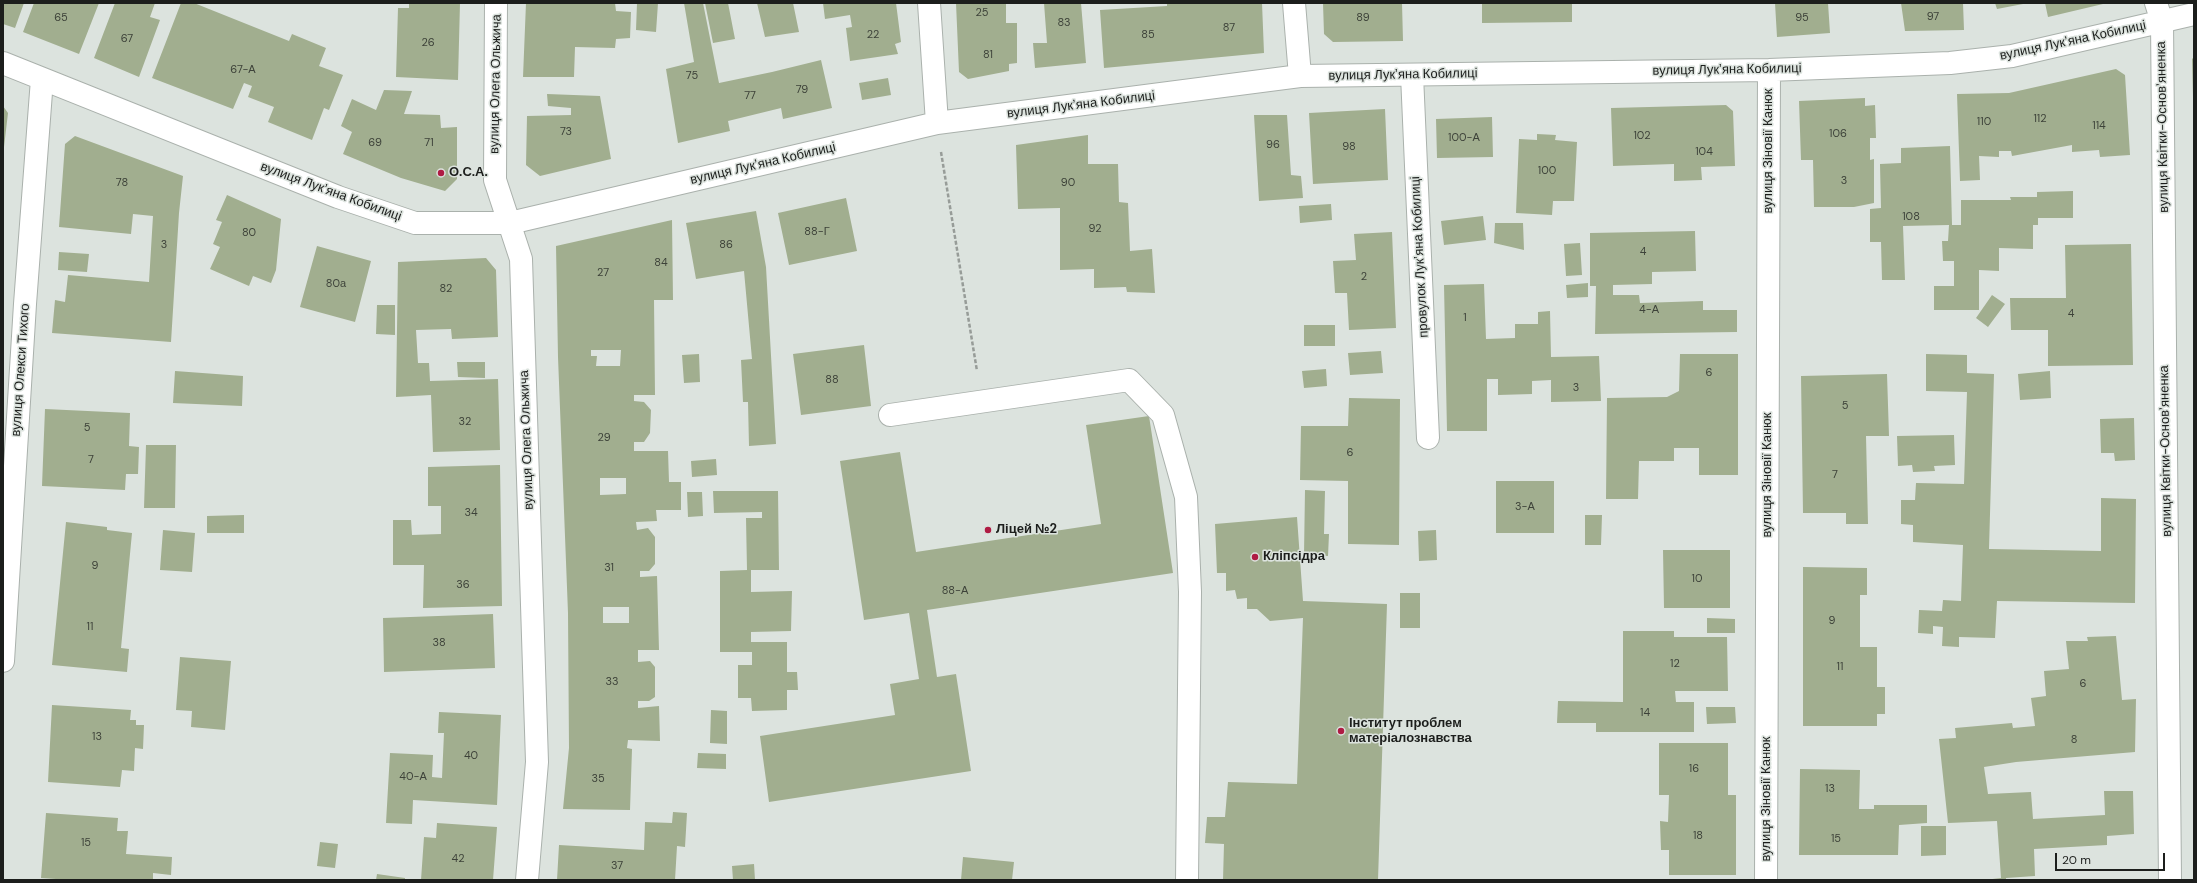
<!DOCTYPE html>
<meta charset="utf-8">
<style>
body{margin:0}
#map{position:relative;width:2197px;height:883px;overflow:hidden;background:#dce3de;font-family:"DM Sans",sans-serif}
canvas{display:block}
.frame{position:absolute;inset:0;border:4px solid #1c1e1c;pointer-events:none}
.scale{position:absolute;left:2055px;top:853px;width:110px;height:18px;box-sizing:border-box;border:2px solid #1c1e1c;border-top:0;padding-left:5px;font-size:12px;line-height:14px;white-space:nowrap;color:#1c1e1c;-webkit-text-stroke:3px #dce3de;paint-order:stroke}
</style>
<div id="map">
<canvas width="2197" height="883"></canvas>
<div class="frame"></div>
<div class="scale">20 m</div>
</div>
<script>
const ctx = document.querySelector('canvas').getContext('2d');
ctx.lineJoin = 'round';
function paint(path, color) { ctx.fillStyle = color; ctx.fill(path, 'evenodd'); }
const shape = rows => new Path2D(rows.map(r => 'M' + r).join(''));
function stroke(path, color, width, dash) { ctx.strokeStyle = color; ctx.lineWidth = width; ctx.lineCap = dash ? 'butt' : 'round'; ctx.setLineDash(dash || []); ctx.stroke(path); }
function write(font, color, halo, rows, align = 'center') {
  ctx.font = font + ' "DM Sans",sans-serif'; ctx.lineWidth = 3; ctx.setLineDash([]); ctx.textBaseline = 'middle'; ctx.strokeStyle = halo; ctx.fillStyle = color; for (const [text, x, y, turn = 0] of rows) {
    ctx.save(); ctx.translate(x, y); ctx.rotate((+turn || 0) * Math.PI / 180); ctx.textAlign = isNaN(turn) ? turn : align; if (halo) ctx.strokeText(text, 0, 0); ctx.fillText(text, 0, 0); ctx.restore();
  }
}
paint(shape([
 [3,3,24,3,15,28,3,24],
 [34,3,99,3,79,54,23,32],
 [115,3,155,3,150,17,160,20,139,77,94,58],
 [181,3,194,3,289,41,292,34,326,48,319,66,343,75,329,110,324,108,312,140,268,122,274,107,248,97,252,86,244,83,233,109,152,78],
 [409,3,460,3,458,80,396,77,398,8,409,8],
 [526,3,615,3,616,11,631,12,630,38,616,39,615,48,575,47,574,77,523,77],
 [637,3,658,3,656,32,636,30],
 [684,3,703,3,719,83,772,72,821,60,832,108,783,119,781,108,728,121,730,131,678,143,666,69,694,62],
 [705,3,728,3,735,39,713,43],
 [757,3,793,3,799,32,765,37],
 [823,3,896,3,901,42,895,44,898,54,850,61,846,28,852,27,850,15,825,19],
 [956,3,1006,3,1006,23,1017,23,1017,63,1009,64,1009,71,968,79,959,72],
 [1044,3,1081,3,1086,63,1035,68,1033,43,1047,43],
 [1167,3,1262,3,1264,53,1104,68,1100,10,1167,6],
 [1323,3,1402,3,1403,41,1333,42,1324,34],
 [1482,3,1572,3,1572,22,1482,23],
 [1775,3,1828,3,1830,33,1777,37],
 [1901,3,1963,3,1964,30,1905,31],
 [1995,3,2022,3,2023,4,1997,9],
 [2045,3,2103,3,2103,4,2048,17],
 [2194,57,2194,97,2193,97,2192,59],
 [2116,69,2125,75,2130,155,2100,157,2099,150,2072,152,2072,145,2012,156,2011,151,1999,151,1999,157,1979,156,1980,180,1960,181,1957,94,2009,93],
 [888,78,891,95,862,100,859,83],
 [384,90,412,91,404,114,440,115,441,128,457,127,457,179,445,191,401,178,343,154,352,132,341,126,352,99,376,110],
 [547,94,600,96,611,159,540,176,526,165,527,116,571,115,571,108,548,106],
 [1865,98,1865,106,1875,105,1876,138,1870,138,1870,160,1874,159,1874,203,1854,207,1814,207,1813,160,1801,160,1799,101],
 [1726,105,1733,111,1735,166,1701,167,1702,180,1674,181,1674,164,1613,166,1611,108],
 [3,106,8,113,4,147,3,147],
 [1385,109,1388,180,1313,184,1309,113],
 [1254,115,1287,115,1291,175,1301,176,1303,198,1259,201],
 [1492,117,1493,157,1437,158,1436,119],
 [1537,134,1556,135,1555,140,1577,142,1574,201,1553,201,1552,215,1516,213,1519,139,1537,140],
 [1088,135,1088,164,1118,164,1119,202,1128,203,1130,251,1152,249,1155,293,1127,292,1126,287,1094,288,1094,269,1060,270,1060,208,1018,209,1016,145],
 [75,136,183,176,179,213,171,342,52,333,55,300,65,302,68,275,149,282,153,216,133,214,131,234,59,227,65,144],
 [1950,146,1952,225,1961,225,1961,200,2011,200,2010,197,2037,197,2037,192,2073,191,2073,218,2038,218,2038,225,2033,225,2033,249,1999,248,1999,271,1979,270,1979,310,1934,310,1934,286,1954,286,1954,261,1943,261,1942,241,1948,241,1949,225,1903,226,1905,280,1882,280,1881,242,1870,242,1870,209,1881,208,1880,164,1901,163,1901,148],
 [227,195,281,219,276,270,271,283,253,276,249,286,210,269,220,247,213,244,222,222,216,220],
 [846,198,857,251,789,265,778,213],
 [1331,204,1332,220,1300,223,1299,206],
 [756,211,766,267,776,444,749,446,748,402,743,402,741,360,752,359,744,271,696,279,686,223],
 [1483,216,1486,240,1444,245,1441,221],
 [672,220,673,300,654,300,655,395,634,395,634,401,644,402,651,410,650,433,644,442,634,442,634,451,668,451,669,482,681,482,681,510,656,510,657,521,636,522,637,530,648,528,655,537,655,564,649,571,640,571,640,577,657,576,659,650,638,650,638,662,650,661,655,667,655,697,649,701,638,701,638,708,659,706,660,741,628,740,627,748,632,749,630,810,563,809,569,748,568,613,558,357,556,246],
 [591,350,621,350,620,366,596,366,597,356,591,356],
 [600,478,626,478,626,494,600,495],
 [603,607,629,607,629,623,603,623],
 [1495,223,1523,223,1524,250,1494,243],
 [1695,231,1696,271,1652,272,1652,284,1613,285,1613,295,1639,295,1640,303,1703,301,1703,310,1737,310,1737,332,1595,334,1596,286,1590,286,1590,233],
 [1392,232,1396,328,1349,330,1347,293,1335,293,1333,261,1356,260,1354,234],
 [1580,243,1582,275,1566,276,1564,244],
 [2131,244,2133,365,2048,366,2048,330,2011,330,2010,298,2066,298,2065,245],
 [317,246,371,261,355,322,300,307],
 [59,252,89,254,87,272,58,270],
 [486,258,496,270,498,337,452,339,451,329,416,330,418,363,429,363,430,381,498,379,500,450,433,452,431,395,396,397,398,262],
 [1588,283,1588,297,1567,298,1566,285],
 [1484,284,1486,339,1515,338,1515,324,1538,324,1538,312,1550,311,1551,357,1599,356,1601,401,1551,402,1551,380,1532,381,1532,394,1498,395,1498,379,1487,379,1487,431,1447,431,1444,285],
 [1992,295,2005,304,1988,327,1976,318],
 [377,305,395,305,395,335,376,334],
 [1304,325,1335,325,1335,346,1304,346],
 [864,345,871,406,801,415,793,354],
 [1381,351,1383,373,1350,375,1348,353],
 [699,354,700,382,684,383,682,355],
 [1680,354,1738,354,1738,475,1699,475,1699,448,1674,448,1674,461,1639,461,1638,499,1606,499,1607,398,1667,397,1679,391],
 [1926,354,1967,355,1967,373,1994,374,1989,549,2101,551,2101,498,2136,499,2135,603,1997,601,1995,638,1959,637,1959,647,1942,646,1943,627,1933,626,1933,634,1918,633,1919,610,1942,611,1943,600,1961,601,1963,545,1913,542,1913,525,1901,524,1901,500,1915,500,1916,483,1964,484,1967,392,1926,391],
 [457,362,485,362,485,378,458,377],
 [1326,369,1327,386,1304,388,1302,371],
 [175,371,243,376,242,406,173,403],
 [2050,371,2051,398,2020,400,2018,374],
 [1887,374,1889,436,1866,436,1868,524,1846,524,1846,513,1803,513,1801,376],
 [1349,398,1400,399,1399,545,1348,544,1348,481,1300,480,1301,426,1348,426],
 [45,409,130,413,129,446,139,447,138,474,126,474,125,490,42,486],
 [1149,416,1173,573,927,610,937,677,956,674,971,771,769,802,760,736,895,715,890,684,919,679,909,613,864,620,840,461,900,452,916,552,1101,524,1086,425],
 [2134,418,2135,460,2115,461,2114,453,2101,453,2100,419],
 [1954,435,1955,465,1934,466,1935,471,1913,472,1912,465,1898,466,1897,436],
 [146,445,176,445,175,508,144,508],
 [716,459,717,475,692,477,691,461],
 [500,465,502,606,423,608,424,565,393,565,393,520,411,520,412,535,441,534,441,506,428,506,428,467],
 [1496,481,1554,481,1554,533,1496,533],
 [1305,490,1325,491,1324,534,1329,534,1328,556,1304,555],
 [713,491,778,491,779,570,751,570,751,592,792,591,791,631,751,632,751,642,787,642,787,672,797,672,798,690,787,690,787,710,752,711,751,698,738,698,738,665,752,665,752,652,720,652,720,571,747,570,746,518,762,518,762,512,714,513],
 [687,492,702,492,703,516,688,517],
 [244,515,244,533,207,533,207,516],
 [1585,515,1602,515,1601,545,1585,545],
 [1297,517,1303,601,1387,604,1378,880,1223,880,1224,844,1205,843,1207,817,1225,817,1228,782,1297,784,1303,618,1270,621,1257,609,1247,609,1247,598,1237,599,1235,590,1226,591,1226,573,1217,573,1215,524],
 [66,522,107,527,107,530,132,533,121,648,129,649,127,672,52,665],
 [163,530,195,533,192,572,160,570],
 [1436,530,1437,560,1419,561,1418,531],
 [1663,550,1730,550,1730,608,1664,608],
 [1803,567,1867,568,1867,595,1860,595,1860,647,1877,647,1877,687,1885,687,1885,714,1877,714,1877,726,1803,726],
 [1400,593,1420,593,1420,628,1400,628],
 [493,614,495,668,384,672,383,618],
 [1707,618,1735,619,1735,633,1707,633],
 [1623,631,1674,631,1674,637,1727,637,1728,691,1675,691,1676,702,1694,702,1694,732,1596,732,1596,723,1557,723,1558,701,1623,702],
 [2116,636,2122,700,2136,699,2135,752,2016,762,1984,767,1988,794,2031,792,2033,819,2105,815,2104,791,2133,791,2134,834,2107,836,2107,845,2034,849,2035,876,2006,878,2006,880,1984,880,2001,878,1997,821,1948,823,1939,739,1956,738,1955,728,2012,723,2013,728,2035,726,2031,698,2046,696,2044,671,2069,669,2066,641,2088,641,2087,637],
 [180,657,231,661,225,730,191,727,192,711,176,710],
 [52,705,131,710,130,720,136,720,136,725,144,725,143,749,135,748,134,771,122,770,120,787,48,782],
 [1706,707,1735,707,1736,723,1707,724],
 [711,710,727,711,727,744,710,743],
 [439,712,501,715,497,805,413,800,412,824,386,823,390,753,433,755,432,777,442,778,444,733,438,733],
 [1659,743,1728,743,1728,795,1736,795,1736,875,1669,875,1669,850,1661,850,1660,821,1668,822,1669,795,1659,795],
 [698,753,726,754,726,769,697,768],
 [1800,769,1860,770,1859,809,1874,809,1874,805,1927,805,1927,823,1899,825,1898,855,1799,855],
 [673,812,687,813,685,847,677,846,675,880,557,880,559,845,644,850,645,822,672,823],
 [46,813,118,818,117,831,128,831,126,854,172,857,171,875,153,873,153,880,71,880,41,878],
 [437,823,497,827,493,880,421,880,424,837,436,838],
 [1921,826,1946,826,1946,855,1921,856],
 [320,842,338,844,335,868,317,866],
 [963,857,1014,862,1012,880,961,880],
 [754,864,755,880,733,880,732,866],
 [377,874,405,878,405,880,376,880]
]), '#a1ae8f');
const minor = shape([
 [496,3,495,180,521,259,537,762,527,880],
 [929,3,937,123],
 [1294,3,1300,76],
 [2156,3,2162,22,2170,880],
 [3,63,338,197,415,223,510,223,937,123,1300,76,1769,70,1950,63,2012,56,2194,14],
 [1412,75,1428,438],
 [890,415,1129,380,1163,415,1186,497,1190,592,1187,880],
 [3,661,25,304,42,79],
 [1766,880,1769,70]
]);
stroke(minor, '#aab1ac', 24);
stroke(shape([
 [941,152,977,371]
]), '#979c98', 2.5, [4, 2]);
stroke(minor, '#fff', 22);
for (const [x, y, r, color] of [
 [441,173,4,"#af1b43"],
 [988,530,4,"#af1b43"],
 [1255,557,4,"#af1b43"],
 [1341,731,4,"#af1b43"]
]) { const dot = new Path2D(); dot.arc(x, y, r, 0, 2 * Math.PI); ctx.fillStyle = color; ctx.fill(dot); stroke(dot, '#dce3de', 1.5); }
write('11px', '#3d4239', null, [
 ["25",982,13],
 ["97",1933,17],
 ["65",61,18],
 ["89",1363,18],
 ["95",1802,18],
 ["83",1064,23],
 ["87",1229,28],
 ["22",873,35],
 ["85",1148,35],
 ["67",127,39],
 ["26",428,43],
 ["81",988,55],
 ["67-А",243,70],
 ["75",692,76],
 ["79",802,90],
 ["77",750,96],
 ["112",2040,119],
 ["110",1984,122],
 ["114",2099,126],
 ["73",566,132],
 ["106",1838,134],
 ["102",1642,136],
 ["100-А",1464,138],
 ["69",375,143],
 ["71",429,143],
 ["96",1273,145],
 ["98",1349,147],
 ["104",1704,152],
 ["100",1547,171],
 ["3",1844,181],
 ["78",122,183],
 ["90",1068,183],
 ["108",1911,217],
 ["92",1095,229],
 ["88-Г",817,232],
 ["80",249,233],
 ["3",164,245],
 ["86",726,245],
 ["4",1643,252],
 ["84",661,263],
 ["27",603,273],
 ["2",1364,277],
 ["80а",336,284],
 ["82",446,289],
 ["4-А",1649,310],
 ["4",2071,314],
 ["1",1465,318],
 ["6",1709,373],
 ["88",832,380],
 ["3",1576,388],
 ["5",1845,406],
 ["32",465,422],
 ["5",87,428],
 ["29",604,438],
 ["6",1350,453],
 ["7",91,460],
 ["7",1835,475],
 ["3-А",1525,507],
 ["34",471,513],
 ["9",95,566],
 ["31",609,568],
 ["10",1697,579],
 ["36",463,585],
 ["88-А",955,591],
 ["9",1832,621],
 ["11",90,627],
 ["38",439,643],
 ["12",1675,664],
 ["11",1840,667],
 ["33",612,682],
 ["6",2083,684],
 ["14",1645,713],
 ["13",97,737],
 ["8",2074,740],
 ["40",471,756],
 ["16",1694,769],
 ["40-А",413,777],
 ["35",598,779],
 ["13",1830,789],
 ["18",1698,836],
 ["15",1836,839],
 ["15",86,843],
 ["42",458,859],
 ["37",617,866]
]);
write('13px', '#1c1e1c', '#dce3de', [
 ["вулиця Лукʼяна Кобилиці",2073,41,-12],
 ["вулиця Лукʼяна Кобилиці",1727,70,-1],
 ["вулиця Лукʼяна Кобилиці",1403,75,-1],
 ["вулиця Олега Ольжича",496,84,-89],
 ["вулиця Лукʼяна Кобилиці",1081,105,-7],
 ["вулиця Квітки-Основʼяненка",2163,127,-91],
 ["вулиця Зіновії Канюк",1769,151,-90],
 ["вулиця Лукʼяна Кобилиці",763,164,-13],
 ["вулиця Лукʼяна Кобилиці",331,192,20],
 ["провулок Лукʼяна Кобилиці",1420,257,-93],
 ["вулиця Олекси Тихого",21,370,-86],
 ["вулиця Олега Ольжича",527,440,-92],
 ["вулиця Квітки-Основʼяненка",2166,451,-91],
 ["вулиця Зіновії Канюк",1768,475,-90],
 ["вулиця Зіновії Канюк",1767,799,-90]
]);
write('bold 13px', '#1c1e1c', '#dce3de', [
 ["О.С.А.",449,173],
 ["Ліцей №2",996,530],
 ["Кліпсідра",1263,557],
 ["Інститут проблем",1349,724],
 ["матеріалознавства",1349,739]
], 'left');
</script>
